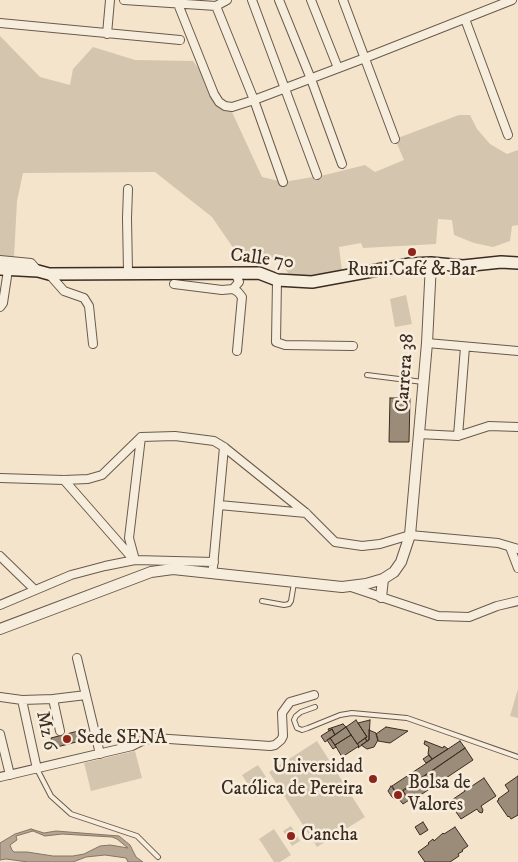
<!DOCTYPE html>
<meta charset="utf-8">
<style>
body{margin:0}
canvas{display:block;background:#f3e4cb}
</style>
<canvas width="518" height="862"></canvas>
<script>
const ctx = document.querySelector('canvas').getContext('2d');
ctx.lineJoin = 'round';
function paint(path, color) { ctx.fillStyle = color; ctx.fill(path, 'evenodd'); }
const shape = rows => new Path2D(rows.map(r => 'M' + r).join(''));
function stroke(path, color, width, dash) { ctx.strokeStyle = color; ctx.lineWidth = width; ctx.lineCap = dash ? 'butt' : 'round'; ctx.setLineDash(dash || []); ctx.stroke(path); }
function write(font, color, halo, rows, align = 'center') {
  ctx.font = font + ' "IM FELL DW Pica",serif'; ctx.lineWidth = 5; ctx.setLineDash([]); ctx.textBaseline = 'middle'; ctx.strokeStyle = halo; ctx.fillStyle = color; for (const [text, x, y, turn = 0] of rows) {
    ctx.save(); ctx.translate(x, y); ctx.rotate((+turn || 0) * Math.PI / 180); ctx.textAlign = isNaN(turn) ? turn : align; if (halo) ctx.strokeText(text, 0, 0); ctx.fillText(text, 0, 0); ctx.restore();
  }
}
paint(shape([
 [0,36,40,77,70,85,73,69,93,47,135,60,193,61,232,112,262,177,283,182,325,175,365,165,375,172,404,160,395,139,459,115,470,115,477,129,490,144,507,154,518,150,518,225,512,226,510,241,493,247,474,243,454,235,452,220,438,219,436,244,363,248,361,243,339,247,342,271,291,278,280,260,265,260,236,252,212,217,155,172,23,173,17,201,14,257,0,255],
 [406,295,412,324,395,327,390,299],
 [518,689,518,718,510,716],
 [317,741,365,817,317,847,269,772],
 [135,751,142,778,91,791,84,763],
 [258,765,272,786,256,797,242,775],
 [291,826,300,841,292,846,283,831],
 [274,829,291,855,280,862,274,862,259,839]
]), '#d4c5ae');
const water = shape([
 [31,829,44,833,56,831,119,836,130,845,136,857,143,862,128,862,126,858,105,855,86,857,73,862,28,862,6,859,0,860,0,843,15,834,31,829],
 [33,831,45,836,62,834,112,837,117,839,128,848,110,845,100,846,84,854,73,856,53,856,27,852,14,852,12,850,10,845,17,840,16,836,33,831]
]);
paint(water, '#b5a592');
stroke(water, '#857565', 1);
const building = shape([
 [390,398,410,398,409,442,389,442,390,398],
 [356,720,367,737,357,744,346,727,356,720],
 [370,720,369,740,367,741,365,738,367,737,358,723,370,720],
 [343,724,346,727,335,735,332,729,329,731,328,729,343,724],
 [346,727,351,735,335,745,330,738,346,727],
 [386,727,408,731,390,743,378,741,376,734,386,727],
 [332,729,335,735,325,742,321,736,332,729],
 [82,730,84,740,53,748,51,738,82,730],
 [369,730,376,733,378,740,374,747,367,749,361,745,369,740,369,730],
 [351,735,359,746,342,757,335,745,351,735],
 [330,738,336,747,333,749,327,740,330,738],
 [365,738,367,741,358,748,359,746,357,744,365,738],
 [425,741,443,748,444,746,448,749,432,759,428,754,429,747,424,744,425,741],
 [460,741,465,748,397,794,392,786,460,741],
 [465,748,473,760,410,802,403,791,465,748],
 [429,755,432,759,426,763,423,759,429,755],
 [518,776,518,815,511,819,509,816,508,817,497,801,499,800,498,799,509,791,505,785,518,776],
 [484,778,496,796,481,806,483,810,482,813,479,812,477,809,461,819,449,802,465,791,463,785,466,785,469,788,484,778],
 [391,786,397,794,403,791,409,800,403,804,398,798,396,800,392,797,388,791,391,786],
 [423,822,428,830,420,835,415,827,423,822],
 [455,827,468,846,462,850,463,851,458,854,459,856,450,862,425,862,418,852,429,844,428,843,433,839,434,841,443,833,444,834,455,827]
]);
paint(building, '#9b8c7a');
stroke(building, '#3c2c22', 1);
const service = shape([
 [367,375,423,382],
 [262,601,284,605,289,604,291,601,294,583],
 [315,707,301,712,296,716,294,720,297,728,302,730,308,728,340,715,352,713,407,718,518,757],
 [37,769,51,796,71,814,137,836,158,857]
]);
const minor = shape([
 [124,0,216,6,227,0],
 [252,0,317,175],
 [279,0,311,79,342,164],
 [311,0,338,68],
 [343,0,395,139],
 [178,4,214,94,219,102,225,106,232,107,254,100,365,58,512,0],
 [216,6,254,100,283,182],
 [465,19,508,135],
 [0,23,180,40],
 [107,34,110,0],
 [128,189,127,218,128,272],
 [0,260,31,263,38,271],
 [49,274,64,291,84,298,89,306,93,344],
 [277,280,276,342,285,345,353,346],
 [174,284,222,290,233,289,239,282,235,272],
 [233,289,238,292,242,297,237,351],
 [0,307,3,303,8,270],
 [427,343,518,351],
 [419,434,458,436,489,426,518,427],
 [458,436,465,347],
 [0,478,64,480,88,479,102,475,141,437,175,436,214,441,224,447,306,513,335,542,362,546,380,544,410,535,498,543,518,549],
 [64,480,134,560],
 [219,505,306,513],
 [510,547,518,568],
 [0,556,35,590],
 [135,560,129,538,141,437],
 [213,567,224,447],
 [351,587,438,616,469,617,497,606,518,601],
 [0,605,71,575,105,566,135,560,214,562],
 [77,658,100,754],
 [0,697,22,700,53,699,86,695],
 [53,699,60,731],
 [22,700,37,769],
 [0,734,10,775],
 [0,777,132,746,144,740,155,738,270,746,275,745,281,740,283,736,282,713,290,702,314,695]
]);
const tertiary = shape([
 [381,597,383,579],
 [0,629,151,572,173,569,342,587,366,584,383,579,394,572,401,562,410,535,427,343,431,263]
]);
const secondary = shape([
 [0,269,38,271,49,274,259,273,277,280,312,282,410,264,431,263,463,266,501,262,518,263]
]);
stroke(service, '#6a5a4c', 6);
stroke(minor, '#6a5a4c', 10);
stroke(tertiary, '#6a5a4c', 12);
stroke(secondary, '#3c2c22', 14);
stroke(service, '#f7eddd', 4);
stroke(minor, '#f7eddd', 8);
stroke(tertiary, '#f7eddd', 10);
stroke(secondary, '#f7eddd', 11);
for (const [x, y, r, color] of [
 [412,252,5,"#8f2418"],
 [67,739,5,"#8f2418"],
 [373,779,5,"#8f2418"],
 [398,795,5,"#8f2418"],
 [291,836,5,"#8f2418"]
]) { const dot = new Path2D(); dot.arc(x, y, r, 0, 2 * Math.PI); ctx.fillStyle = color; ctx.fill(dot); stroke(dot, '#f7eddd', 2); }
write('19px', '#3c2c22', '#f7eddd', [
 ["Calle 70",262,260,7],
 ["Carrera 38",406,373,-86],
 ["Mz 6",45,731,78]
]);
write('19px', '#3c2c22', '#f7eddd', [
 ["Rumi Café & Bar",412,271,"center"],
 ["Sede SENA",77,739],
 ["Universidad",363,768,"right"],
 ["Católica de Pereira",363,790,"right"],
 ["Bolsa de",408,784],
 ["Valores",408,806],
 ["Cancha",301,836]
], 'left');
</script>
